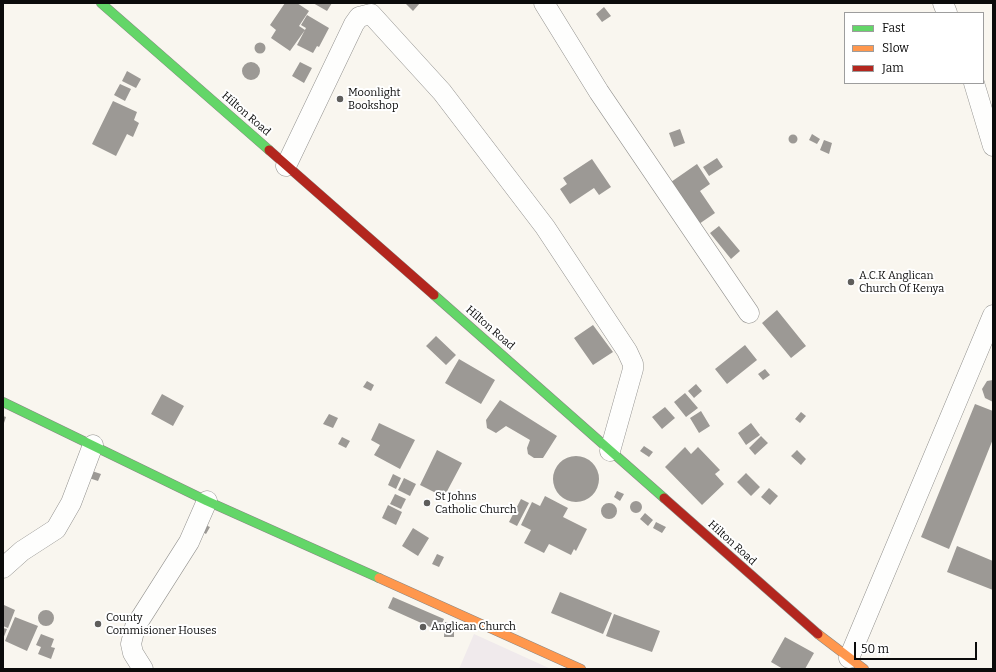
<!DOCTYPE html>
<style>
body{margin:0}
#map{position:relative;width:996px;height:672px;overflow:hidden;background:#f9f6ef;font-family:Bitter,serif}
canvas{display:block}
.frame{position:absolute;inset:0;border:4px solid #0b0b0b;pointer-events:none}
.legend{position:absolute;left:844px;top:12px;width:140px;height:72px;box-sizing:border-box;background:#fff;border:1px solid #9d9d9d;margin:0;padding:5px 7px;list-style:none;font-size:12px;color:#0b0b0b}
.legend li{display:flex;align-items:center;gap:8px;height:20px}
.legend b{width:20px;border:1px solid #9d9d9d}
.scale{position:absolute;left:854px;top:642px;width:123px;height:18px;box-sizing:border-box;border:2px solid #0b0b0b;border-top:0;padding-left:5px;font-size:12px;line-height:14px;white-space:nowrap;color:#0b0b0b;-webkit-text-stroke:3px #fff;paint-order:stroke}
</style>
<div id="map">
<canvas width="996" height="672"></canvas>
<div class="frame"></div>
<ul class="legend">
<li><b style="height:5px;background:#63d668"></b>Fast</li>
<li><b style="height:5px;background:#ff974d"></b>Slow</li>
<li><b style="height:5px;background:#b3261e"></b>Jam</li>
</ul>
<div class="scale">50 m</div>
</div>
<script>
const ctx = document.querySelector('canvas').getContext('2d');
ctx.lineJoin = 'round';
function paint(path, color) { ctx.fillStyle = color; ctx.fill(path, 'evenodd'); }
const shape = rows => new Path2D(rows.map(r => 'M' + r).join(''));
function stroke(path, color, width, dash) { ctx.strokeStyle = color; ctx.lineWidth = width; ctx.lineCap = dash ? 'butt' : 'round'; ctx.setLineDash(dash || []); ctx.stroke(path); }
function write(font, color, halo, rows, align = 'center') {
  ctx.font = font + ' Bitter,serif'; ctx.lineWidth = 4; ctx.setLineDash([]); ctx.textBaseline = 'middle'; ctx.strokeStyle = halo; ctx.fillStyle = color; for (const [text, x, y, turn = 0] of rows) {
    ctx.save(); ctx.translate(x, y); ctx.rotate((+turn || 0) * Math.PI / 180); ctx.textAlign = isNaN(turn) ? turn : align; if (halo) ctx.strokeText(text, 0, 0); ctx.fillText(text, 0, 0); ctx.restore();
  }
}
paint(shape([
 [474,634,551,669,459,669]
]), '#f0eaec');
paint(shape([
 [285,3,297,3,309,11,299,26,305,30,290,51,271,38,276,30,270,25],
 [313,3,332,3,327,11],
 [405,3,420,3,413,11],
 [604,7,611,16,602,22,596,14],
 [307,15,329,28,319,47,317,46,313,53,297,45,306,28,301,25],
 '254.5 48a5.5 5.5 0 1 1 11 0a5.5 5.5 0 1 1-11 0Z',
 [300,62,312,68,304,83,292,76],
 '242 71a9 9 0 1 1 18 0a9 9 0 1 1-18 0Z',
 [127,71,141,79,136,88,122,81],
 [120,84,131,89,125,101,114,95],
 [113,101,137,112,134,120,139,123,133,137,127,134,116,156,92,144],
 [680,129,685,143,674,147,669,133],
 [812,134,820,139,817,144,809,140],
 '788.5 139a4.5 4.5 0 1 1 9 0a4.5 4.5 0 1 1-9 0Z',
 [824,140,832,143,829,154,820,150],
 [717,158,723,167,709,176,703,167],
 [592,159,611,187,599,195,594,188,570,204,560,189,567,184,563,178],
 [697,164,710,184,700,191,715,213,699,224,671,182],
 [719,226,740,251,731,259,710,233],
 [777,310,806,346,791,358,762,323],
 [593,325,613,352,593,365,574,338],
 [436,336,456,355,446,365,426,346],
 [745,345,757,360,727,384,715,369],
 [459,359,495,380,481,404,445,383],
 [765,369,770,375,763,380,758,374],
 [993,380,993,402,985,398,982,389,987,381],
 [367,381,374,385,371,391,363,387],
 [696,384,702,391,694,398,688,391],
 [685,393,698,408,686,417,674,402],
 [162,394,184,406,173,426,151,414],
 [500,400,557,436,543,458,534,458,528,454,527,448,530,440,506,426,496,433,487,428,486,420],
 [975,404,993,411,993,439,949,549,921,537],
 [665,407,675,418,662,429,652,417],
 [701,411,710,426,699,433,690,418],
 [801,412,806,416,800,423,795,419],
 [329,414,338,418,333,428,323,424],
 [3,416,6,417,3,426],
 [379,423,415,440,400,469,374,455,380,445,371,440],
 [751,423,760,435,746,445,738,433],
 [761,436,768,443,755,455,749,448],
 [342,437,350,441,346,448,338,444],
 [644,446,653,452,649,457,640,451],
 [685,447,691,454,698,447,720,470,715,474,724,484,702,505,665,467],
 [437,450,462,463,444,497,420,485],
 [797,450,806,459,801,465,791,456],
 '553 479a23 23 0 1 1 46 0a23 23 0 1 1-46 0Z',
 [92,471,101,474,98,481,89,478],
 [746,473,760,487,751,496,737,482],
 [393,474,401,478,396,489,388,485],
 [404,478,416,484,410,496,398,490],
 [769,488,778,496,770,505,761,497],
 [617,491,624,494,620,501,614,497],
 [395,494,406,499,401,509,390,504],
 [545,496,568,508,563,517,587,529,576,551,574,549,571,555,549,544,544,553,524,543,531,530,521,525,532,502,540,506],
 [521,499,529,503,517,526,509,522],
 '630 507a6 6 0 1 1 12 0a6 6 0 1 1-12 0Z',
 '601 511a8 8 0 1 1 16 0a8 8 0 1 1-16 0Z',
 [388,505,402,512,396,525,382,518],
 [645,513,653,520,648,526,640,519],
 [656,522,666,527,662,533,653,528],
 [203,524,210,527,206,534,199,530],
 [413,528,429,538,418,556,402,546],
 [957,546,993,561,993,590,947,572],
 [437,554,444,557,439,567,432,564],
 [560,592,612,613,603,634,551,613],
 [393,597,444,619,439,631,388,608],
 [4,605,15,610,8,628,3,626],
 '38 618a8 8 0 1 1 16 0a8 8 0 1 1-16 0Z',
 [614,614,660,631,652,652,606,636],
 [15,617,38,626,27,651,5,641],
 [445,622,454,622,454,637,444,637],
 [3,628,7,629,3,639],
 [41,634,54,639,51,647,55,648,51,659,38,654,41,647,36,645],
 [785,637,814,653,805,669,783,669,771,662]
]), '#9c9995');
const street = shape([
 [544,3,599,92,749,313],
 [943,3,947,13],
 [974,83,993,146],
 [286,166,354,24,359,17,371,14,442,92,545,227,627,351,633,364,633,369,610,451],
 [3,568,22,551,56,529,71,503,93,445],
 [849,658,993,315],
 [143,669,133,653,131,644,135,627,189,542,207,501]
]);
const fast = shape([
 [101,3,269,150],
 [434,295,664,498],
 [3,402,207,501,379,578]
]);
const slow = shape([
 [379,578,581,669],
 [818,634,864,669]
]);
const jam = shape([
 [269,150,434,295],
 [664,498,818,634]
]);
stroke(street, '#92918e', 21);
stroke(fast, '#898784', 10);
stroke(slow, '#898784', 10);
stroke(jam, '#898784', 10);
stroke(street, '#fefefd', 20);
stroke(fast, '#63d668', 9);
stroke(slow, '#ff974d', 9);
stroke(jam, '#b3261e', 9);
for (const [x, y, r, color] of [
 [340,99,4,"#5e5d5b"],
 [851,282,4,"#5e5d5b"],
 [427,503,4,"#5e5d5b"],
 [98,624,4,"#5e5d5b"],
 [423,627,4,"#5e5d5b"]
]) { const dot = new Path2D(); dot.arc(x, y, r, 0, 2 * Math.PI); ctx.fillStyle = color; ctx.fill(dot); stroke(dot, '#fff', 1.5); }
write('11px', '#0b0b0b', '#fff', [
 ["Moonlight",348,93],
 ["Bookshop",348,106],
 ["A.C.K Anglican",859,276],
 ["Church Of Kenya",859,289],
 ["St Johns",435,497],
 ["Catholic Church",435,510],
 ["County",106,618],
 ["Commisioner Houses",106,631],
 ["Anglican Church",431,627]
], 'left');
write('11px', '#0b0b0b', '#fff', [
 ["Hilton Road",246,114,41],
 ["Hilton Road",490,328,41],
 ["Hilton Road",732,543,42]
]);
</script>
